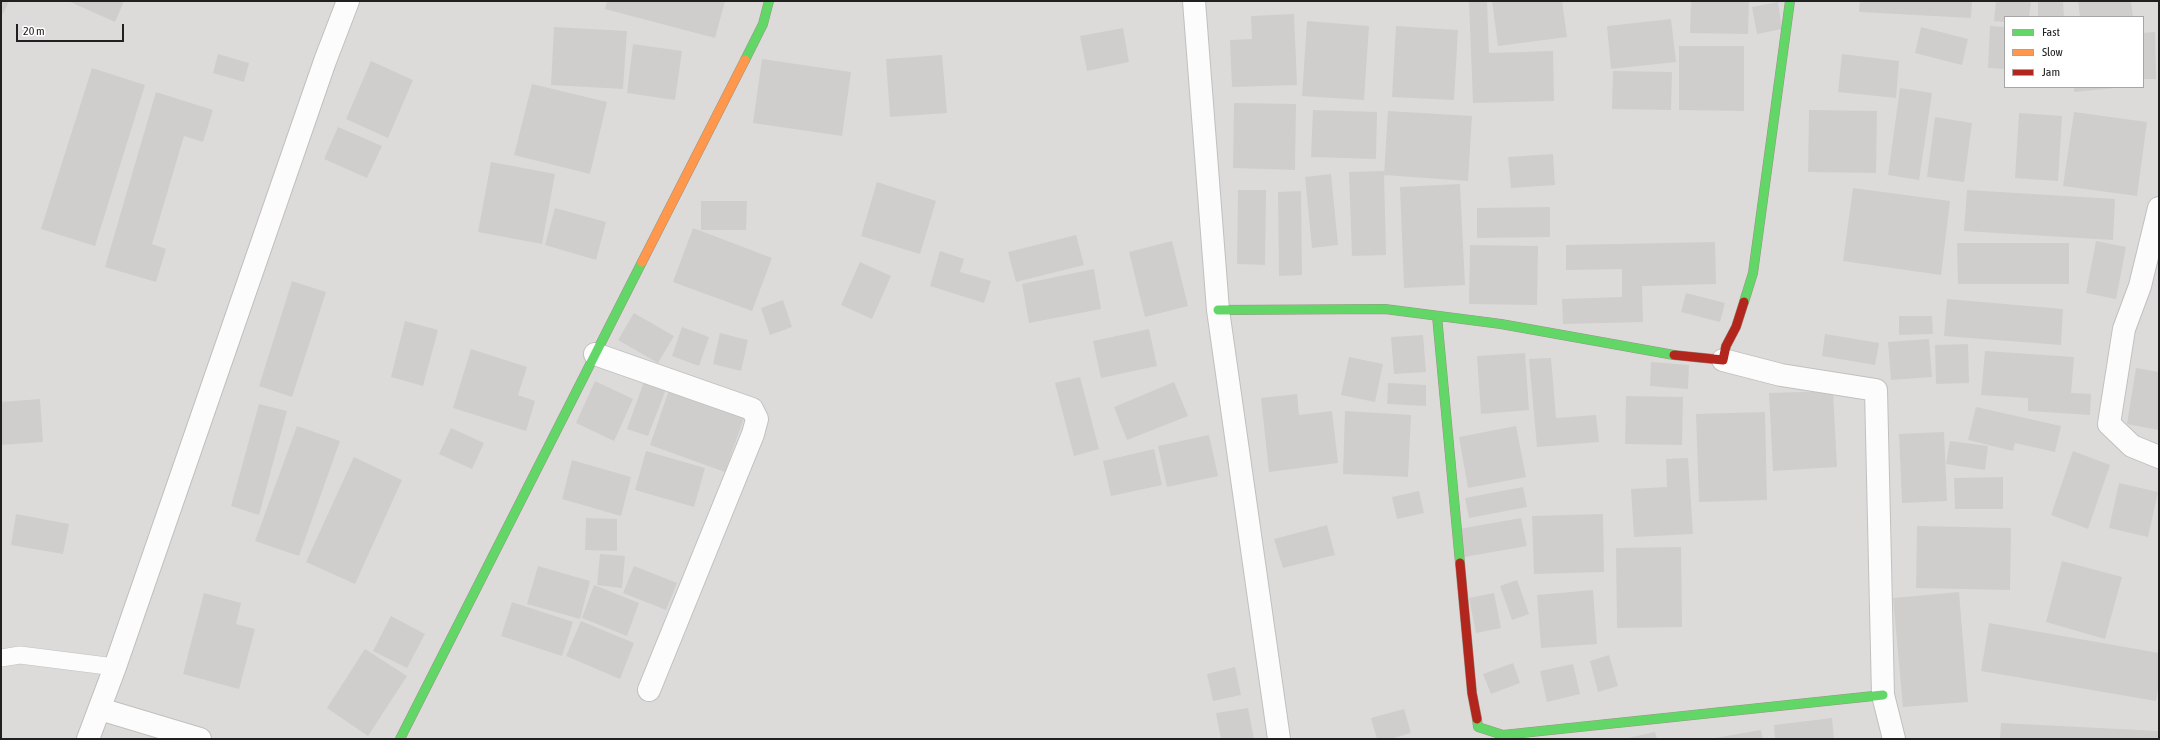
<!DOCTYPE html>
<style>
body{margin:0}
#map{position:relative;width:2160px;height:740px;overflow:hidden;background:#edebe9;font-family:"Asap Condensed",sans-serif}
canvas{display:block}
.frame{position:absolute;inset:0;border:2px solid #202020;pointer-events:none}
.legend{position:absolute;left:2004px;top:16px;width:140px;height:72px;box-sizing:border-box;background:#fff;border:1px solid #a6a6a6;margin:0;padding:5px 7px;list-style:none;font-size:12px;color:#202020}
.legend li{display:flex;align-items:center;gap:8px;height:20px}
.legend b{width:20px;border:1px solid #a6a6a6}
.scale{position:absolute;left:16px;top:24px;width:108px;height:18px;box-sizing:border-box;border:2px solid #202020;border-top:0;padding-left:5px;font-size:12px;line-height:14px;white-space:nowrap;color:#202020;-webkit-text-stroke:3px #fff;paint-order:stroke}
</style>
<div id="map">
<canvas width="2160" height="740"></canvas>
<div class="frame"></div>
<ul class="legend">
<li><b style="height:5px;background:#63d668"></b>Fast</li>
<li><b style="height:5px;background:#ff974d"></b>Slow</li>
<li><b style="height:5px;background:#b3261e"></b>Jam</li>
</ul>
<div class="scale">20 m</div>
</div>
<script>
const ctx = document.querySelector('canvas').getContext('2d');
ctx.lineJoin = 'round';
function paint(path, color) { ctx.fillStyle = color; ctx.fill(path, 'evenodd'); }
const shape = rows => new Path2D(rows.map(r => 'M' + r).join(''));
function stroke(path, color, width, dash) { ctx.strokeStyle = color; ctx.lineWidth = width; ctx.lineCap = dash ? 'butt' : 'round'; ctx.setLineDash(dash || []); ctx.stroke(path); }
paint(shape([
 [1,1,2159,1,2159,739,1,739],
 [2005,17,2143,17,2143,87,2005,87]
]), '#dddbda');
paint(shape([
 [1,1,9,1,3,14,1,13],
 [68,1,124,1,115,22],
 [607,1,725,1,715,38,605,9],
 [1469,1,1487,1,1489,53,1553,51,1554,101,1473,103],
 [1492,1,1562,1,1567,37,1498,46],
 [1691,1,1749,1,1748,34,1690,33],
 [1860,1,1972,1,1971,18,1859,12],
 [1996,1,2031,1,2029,17,2005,17,2005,22,1994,21],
 [2038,1,2063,1,2064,17,2038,17],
 [2078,1,2131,1,2133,17,2080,17],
 [1778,2,1782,29,1757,34,1752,7],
 [1294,14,1297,85,1232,87,1230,40,1252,39,1251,16],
 [1671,19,1676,62,1611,69,1607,26],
 [1307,21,1369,26,1364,100,1302,96],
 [1396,26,1458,30,1454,100,1392,97],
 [1990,26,2005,27,2005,69,1988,68],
 [554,27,627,31,623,89,551,85],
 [1921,27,1968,39,1962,65,1915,53],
 [1123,28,1129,62,1087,71,1080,36],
 [2155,32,2156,79,2143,79,2143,33],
 [633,44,682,51,675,100,627,93],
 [1679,46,1744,46,1744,111,1679,110],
 [218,54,249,63,244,82,213,73],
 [1842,54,1899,61,1896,98,1838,92],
 [942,55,947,113,890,117,886,59],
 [762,59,851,72,842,136,753,123],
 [371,61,413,80,388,138,346,119],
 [92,68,145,85,95,246,41,229],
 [1613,71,1672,72,1671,110,1612,109],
 [532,84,607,102,590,174,514,155],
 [2074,87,2115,87,2115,88,2074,92],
 [1900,88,1932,93,1919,180,1888,175],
 [156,92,213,110,203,142,184,136,152,244,166,249,156,282,105,267],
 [1234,103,1296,104,1295,170,1233,168],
 [1313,110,1377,112,1376,159,1311,157],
 [1809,110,1877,111,1876,173,1808,172],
 [1388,111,1472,116,1468,181,1384,175],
 [2074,112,2147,122,2137,196,2063,186],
 [2019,113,2062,116,2058,181,2015,178],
 [1935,117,1972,123,1964,182,1927,177],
 [338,127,382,146,367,178,324,159],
 [1553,154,1555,185,1511,188,1508,157],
 [491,162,555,174,542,244,478,232],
 [1384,171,1386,255,1352,256,1349,172],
 [1331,174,1338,245,1312,248,1305,177],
 [877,182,936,201,920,254,861,236],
 [1460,184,1465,285,1404,288,1400,187],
 [1853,188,1950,201,1941,275,1843,261],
 [1238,190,1266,190,1265,265,1237,264],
 [1967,190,2115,199,2113,240,1964,231],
 [1301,191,1302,275,1279,276,1278,192],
 [701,201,747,201,746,230,701,230],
 [1550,207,1550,237,1477,238,1477,208],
 [555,208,606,222,596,260,545,245],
 [693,228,772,258,752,311,673,282],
 [1076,235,1084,265,1016,282,1008,252],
 [1172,241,1188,306,1145,317,1129,252],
 [2096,241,2126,247,2116,299,2086,293],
 [1715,242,1716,284,1642,286,1643,322,1563,324,1562,299,1622,297,1622,269,1566,270,1566,245],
 [1957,243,2069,243,2069,284,1958,284],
 [1470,245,1538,246,1537,305,1469,304],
 [940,251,964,259,960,272,991,281,984,303,930,286],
 [860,262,891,276,872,319,841,305],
 [1094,269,1101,309,1029,323,1022,284],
 [292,281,326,292,292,397,259,386],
 [1686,293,1725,303,1720,322,1681,312],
 [1947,299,2063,309,2061,345,1944,336],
 [783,300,792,327,770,335,761,308],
 [634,313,674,336,658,363,618,340],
 [1899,316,1932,316,1933,334,1899,335],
 [405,321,438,330,423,386,391,377],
 [682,327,709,337,699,366,672,356],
 [1149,329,1157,366,1101,378,1093,341],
 [720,333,748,340,741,371,713,364],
 [1825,334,1879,343,1875,365,1822,356],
 [1423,335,1426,372,1394,374,1391,337],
 [1929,339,1932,377,1891,380,1888,342],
 [1968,344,1969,383,1936,384,1935,345],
 [471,349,527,367,518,395,535,401,526,431,453,408],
 [1985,351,2074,357,2071,393,2091,394,2090,415,2028,411,2028,398,1981,395],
 [1525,353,1529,410,1481,414,1477,356],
 [1349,357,1383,364,1375,402,1341,395],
 [1551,358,1556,418,1596,415,1599,442,1537,447,1529,359],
 [1651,362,1689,365,1688,389,1650,386],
 [2136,368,2159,372,2159,430,2127,424],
 [646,376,668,384,648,436,627,429],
 [1080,377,1099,449,1074,456,1055,383],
 [595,381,633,399,614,441,576,423],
 [1174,382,1188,416,1127,440,1114,407],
 [1388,383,1426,385,1426,406,1387,404],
 [669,390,746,412,725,472,650,445],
 [1833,391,1837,467,1773,471,1769,393],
 [1297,394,1299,415,1332,411,1338,463,1269,472,1261,398],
 [1626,396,1683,397,1682,445,1625,444],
 [40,399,43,442,1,445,1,402],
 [259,404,287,411,259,515,231,506],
 [1976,407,2061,426,2055,452,2015,443,2013,451,1968,440],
 [1345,411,1411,415,1408,477,1343,474],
 [1765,412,1767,500,1699,502,1696,414],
 [297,426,340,441,299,556,255,541],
 [1516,426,1526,477,1468,488,1459,437],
 [451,428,484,443,472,469,439,454],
 [1944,432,1947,501,1902,503,1899,434],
 [1209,435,1218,476,1167,487,1158,446],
 [1950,441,1988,446,1985,470,1946,464],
 [1154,449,1162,485,1111,496,1103,461],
 [646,451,705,468,694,507,635,490],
 [2073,451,2110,465,2088,529,2051,515],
 [354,457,402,480,355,584,306,562],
 [1688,458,1693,534,1634,537,1631,489,1667,487,1666,459],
 [572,460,631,477,621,516,562,499],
 [2003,477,2003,509,1955,509,1954,478],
 [2119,483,2158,492,2148,537,2109,528],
 [1523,487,1527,507,1469,518,1465,498],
 [1419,491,1424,513,1397,519,1392,497],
 [16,514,69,524,63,554,11,545],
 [1603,514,1604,572,1534,574,1532,516],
 [586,518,617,519,617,551,585,550],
 [1521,518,1527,546,1464,557,1459,529],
 [1327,525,1335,555,1283,568,1274,539],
 [1917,526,2011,528,2010,590,1916,588],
 [1681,547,1682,627,1617,628,1616,548],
 [600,554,625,556,622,588,597,585],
 [2062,561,2122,577,2105,639,2046,622],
 [538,566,590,581,580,619,527,604],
 [634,566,677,583,666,610,623,593],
 [1517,580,1529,614,1512,620,1500,586],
 [594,585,639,603,627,636,582,618],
 [1593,590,1597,644,1541,648,1537,595],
 [1959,592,1968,702,1903,707,1893,598],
 [204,593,241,603,236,624,255,629,239,689,183,674],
 [1494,593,1501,628,1476,633,1469,598],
 [512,602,573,622,562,656,501,636],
 [391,616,425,634,407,668,373,651],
 [581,621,634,643,620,679,566,656],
 [1989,623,2159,653,2159,683,2156,701,1981,671],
 [365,649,407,676,368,736,327,708],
 [1609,655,1618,686,1598,692,1590,661],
 [1513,663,1520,683,1491,694,1483,674],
 [1573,664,1580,694,1547,702,1540,671],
 [1235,667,1241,695,1213,701,1207,674],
 [1248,708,1254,739,1221,739,1216,713],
 [1404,709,1411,733,1390,739,1377,739,1371,718],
 [1832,718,1834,739,1775,739,1774,725],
 [2001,723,2159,731,2159,739,2000,739],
 [1761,730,1763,739,1715,739,1715,738],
 [1655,732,1657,739,1628,739,1628,738]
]), '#d0cecc');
const lane = shape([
 [1,658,20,655,115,667]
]);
const street = shape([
 [1194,1,1218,310,1279,739],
 [2159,208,2140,286,2124,329,2109,424,2132,446,2159,457],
 [595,354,752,409,757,419,753,434,649,690],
 [1723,360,1781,375,1876,390,1883,695,1894,739],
 [100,709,200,739],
 [88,739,115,667,325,61,348,1]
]);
const fast = shape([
 [745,60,763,24,769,1],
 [1744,302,1753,273,1790,1],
 [1218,310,1385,309,1501,324,1674,355],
 [1437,316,1460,563],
 [1477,719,1478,727,1503,735,1883,695],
 [400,739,642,262]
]);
const slow = shape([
 [642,262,745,60]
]);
const jam = shape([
 [1674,355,1723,360,1726,346,1736,327,1744,302],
 [1460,563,1472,693,1477,719]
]);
stroke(lane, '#c1c0bf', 18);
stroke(street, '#c1c0bf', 24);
stroke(fast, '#979582', 10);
stroke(slow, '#979582', 10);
stroke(jam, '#979582', 10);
stroke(lane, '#fcfcfc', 17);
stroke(street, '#fcfcfc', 22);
stroke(fast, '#63d668', 9);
stroke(slow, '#ff974d', 9);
stroke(jam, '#b3261e', 9);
</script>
